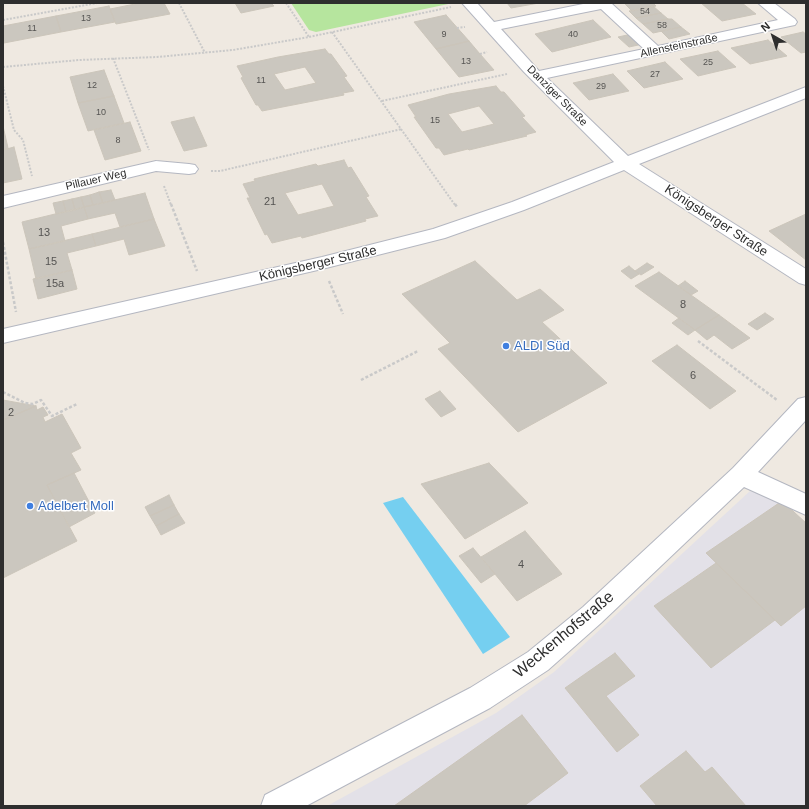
<!DOCTYPE html>
<meta charset="utf-8">
<style>
body{margin:0}
#map{position:relative;width:809px;height:809px;overflow:hidden;background:#efe9e1;font-family:Arial,sans-serif}
canvas{display:block}
.frame{position:absolute;inset:0;border:4px solid #2e2e2e;pointer-events:none}
.north{position:absolute;left:753px;top:16px;width:40px;height:40px;-webkit-text-stroke:3px #fff;paint-order:stroke;rotate:321deg;font-size:11px;font-weight:700;line-height:16px;text-align:center;color:#2e2e2e}
.north::after{content:'';display:block;margin:auto;width:14px;height:18px;background:#2e2e2e;clip-path:polygon(50% 0,100% 100%,50% 72%,0 100%)}
</style>
<div id="map">
<canvas width="809" height="809"></canvas>
<div class="frame"></div>
<div class="north">N</div>
</div>
<script>
const ctx = document.querySelector('canvas').getContext('2d');
ctx.lineJoin = 'round';
function paint(path, color) { ctx.fillStyle = color; ctx.fill(path, 'evenodd'); }
const shape = rows => new Path2D(rows.map(r => 'M' + r).join(''));
function stroke(path, color, width, dash) { ctx.strokeStyle = color; ctx.lineWidth = width; ctx.lineCap = dash ? 'butt' : 'round'; ctx.setLineDash(dash || []); ctx.stroke(path); }
function write(font, color, halo, rows, align = 'center') {
  ctx.font = font + ' Arial,sans-serif'; ctx.lineWidth = 3; ctx.setLineDash([]); ctx.textBaseline = 'middle'; ctx.strokeStyle = halo; ctx.fillStyle = color; for (const [text, x, y, turn = 0] of rows) {
    ctx.save(); ctx.translate(x, y); ctx.rotate((+turn || 0) * Math.PI / 180); ctx.textAlign = isNaN(turn) ? turn : align; if (halo) ctx.strokeText(text, 0, 0); ctx.fillText(text, 0, 0); ctx.restore();
  }
}
paint(shape([
 [750,491,782,501,806,523,806,806,327,806,496,713,554,672]
]), '#e3e1e8');
paint(shape([
 [291,3,453,3,316,32,309,30]
]), '#b6e59e');
paint(shape([
 [403,497,510,637,483,654,383,503]
]), '#75cff0');
const building = shape([
 [140,3,164,3,170,14,116,24,110,9,140,3],
 [235,3,271,3,274,6,241,13,235,3],
 [507,3,539,3,511,8,507,3],
 [629,3,653,3,656,6,632,11,625,4,629,3],
 [701,3,742,3,756,14,722,21,701,3],
 [109,6,115,22,61,32,56,16,109,6],
 [653,6,661,13,636,18,629,11,653,6],
 [661,13,668,19,643,24,636,18,661,13],
 [446,15,469,41,436,49,414,22,446,15],
 [56,16,61,32,4,43,3,26,56,16],
 [668,19,672,19,681,27,653,33,643,24,668,19],
 [593,20,611,37,552,52,535,34,593,20],
 [681,27,690,34,669,39,661,31,681,27],
 [803,32,806,34,806,52,801,53,781,37,803,32],
 [632,34,643,44,629,47,618,37,632,34],
 [768,40,787,56,750,64,731,48,768,40],
 [469,41,480,54,494,70,459,77,436,49,469,41],
 [325,49,329,54,331,54,347,76,344,77,354,91,343,93,344,95,262,111,258,105,256,105,241,78,243,77,237,66,278,57,325,49],
 [305,67,316,83,285,90,274,74,305,67],
 [718,51,736,67,698,76,680,59,718,51],
 [665,62,683,79,644,88,627,71,665,62],
 [104,70,114,96,78,103,70,77,104,70],
 [613,74,629,91,589,100,573,83,613,74],
 [496,86,501,92,504,92,525,116,522,117,536,132,525,135,527,136,469,150,468,149,444,155,439,148,436,148,414,117,416,117,408,105,449,94,496,86],
 [479,106,494,124,462,132,448,114,479,106],
 [114,96,124,123,88,131,78,103,114,96],
 [194,117,207,146,184,151,171,122,194,117],
 [130,122,141,151,105,160,94,130,130,122],
 [3,126,8,148,3,150,3,126],
 [14,147,22,179,3,183,3,150,14,147],
 [344,160,348,168,351,167,369,196,366,197,378,216,365,219,366,221,302,238,301,236,272,243,267,234,265,235,247,198,250,198,243,184,255,181,254,179,316,164,318,166,344,160],
 [322,184,334,206,298,215,285,193,322,184],
 [111,190,115,200,103,203,99,192,111,190],
 [99,192,103,203,93,205,90,195,99,192],
 [145,193,154,219,120,227,115,213,88,219,84,207,145,193],
 [90,195,93,205,84,207,81,197,90,195],
 [81,197,84,207,75,210,72,199,81,197],
 [72,199,75,210,66,212,63,201,72,199],
 [63,201,66,212,56,214,53,203,63,201],
 [84,207,88,219,61,226,65,241,29,249,22,222,84,207],
 [806,214,806,260,769,231,806,214],
 [154,219,165,246,129,255,124,239,96,246,92,234,154,219],
 [92,234,96,246,67,253,72,270,36,279,29,249,92,234],
 [475,261,517,300,540,289,564,310,542,322,607,383,518,432,438,349,450,343,402,294,475,261],
 [647,263,654,267,641,275,635,271,647,263],
 [629,266,635,271,639,274,631,279,621,271,629,266],
 [72,270,77,289,38,299,33,279,72,270],
 [659,272,691,295,719,315,695,330,635,286,659,272],
 [685,281,698,291,691,295,678,286,685,281],
 [765,313,774,319,757,330,748,324,765,313],
 [719,315,750,338,732,349,714,335,707,340,695,330,719,315],
 [679,318,695,330,688,335,672,323,679,318],
 [677,345,736,391,710,409,652,361,677,345],
 [440,391,456,409,441,417,425,399,440,391],
 [3,400,36,406,3,420,3,400],
 [36,406,37,410,43,407,48,415,43,417,45,422,62,414,81,448,71,453,81,470,47,485,77,541,3,578,3,420,36,406],
 [489,463,528,503,465,539,421,484,489,463],
 [74,473,95,513,69,527,47,485,74,473],
 [169,495,174,505,150,516,145,507,169,495],
 [782,501,806,523,806,606,781,626,706,553,782,501],
 [174,505,179,514,156,526,150,516,174,505],
 [179,514,185,523,161,535,156,526,179,514],
 [525,531,562,574,517,601,481,557,525,531],
 [473,548,495,574,481,583,459,556,473,548],
 [716,563,775,620,711,668,654,606,716,563],
 [615,653,635,676,606,696,639,735,617,752,565,688,615,653],
 [522,715,568,773,524,806,394,806,522,715],
 [686,751,705,772,712,767,746,806,657,806,640,786,686,751]
]);
paint(building, '#cbc7bf');
stroke(building, '#cbc5ba', 1);
const street = shape([
 [462,3,477,3,494,22,588,3,611,3,658,46,778,20,758,3,774,3,795,19,797,22,795,25,790,26,547,78,628,156,806,87,806,98,639,164,806,269,806,285,799,283,624,170,524,210,445,238,322,269,3,343,3,329,322,257,433,229,512,202,614,162,524,72,462,3],
 [601,9,644,49,539,71,501,29,601,9],
 [156,161,189,164,195,165,198,169,195,173,189,174,156,171,3,208,3,196,156,161],
 [806,397,806,420,758,472,806,494,806,515,744,487,601,623,548,670,490,708,306,806,261,806,265,795,470,688,528,652,583,607,733,468,798,399,806,397]
]);
stroke(street, '#b4b7c1', 2);
stroke(shape([
 [179,3,205,53],
 [286,3,309,37],
 [3,20,97,3],
 [457,28,465,27],
 [332,32,455,205],
 [480,54,487,52],
 [113,58,149,150],
 [3,67,79,60,157,57,233,50,309,37,451,7],
 [3,86,14,130,23,140,32,176],
 [382,101,507,74],
 [211,171,220,171,402,129],
 [164,186,171,205]
]), '#c9c9c9', 2, [2, 1.5]);
stroke(shape([
 [171,204,197,271],
 [455,204,457,207],
 [3,242,16,312],
 [329,281,343,314],
 [698,341,777,400],
 [361,380,418,351],
 [3,392,25,403,33,404,41,400,52,416,77,404]
]), '#c9c9c9', 2.5, [3, 2]);
paint(street, '#fff');
for (const [x, y, r, color] of [
 [506,346,4,"#3f7fe0"],
 [30,506,4,"#3f7fe0"]
]) { const dot = new Path2D(); dot.arc(x, y, r, 0, 2 * Math.PI); ctx.fillStyle = color; ctx.fill(dot); stroke(dot, '#fff', 1.5); }
write('9px', '#555452', null, [
 ["54",645,12],
 ["13",86,19],
 ["58",662,26],
 ["11",32,29],
 ["9",444,35],
 ["40",573,35],
 ["13",466,62],
 ["25",708,63],
 ["27",655,75],
 ["11",261,81],
 ["12",92,86],
 ["29",601,87],
 ["10",101,113],
 ["15",435,121],
 ["8",118,141]
]);
write('11px', '#2e2e2e', '#fff', [
 ["Allensteinstraße",679,46,-12],
 ["Danziger Straße",557,96,45],
 ["Pillauer Weg",96,180,-13]
]);
write('11px', '#555452', null, [
 ["21",270,202],
 ["13",44,233],
 ["15",51,262],
 ["15a",55,284],
 ["8",683,305],
 ["6",693,376],
 ["2",11,413],
 ["4",521,565]
]);
write('13px', '#2e2e2e', '#fff', [
 ["Königsberger Straße",716,221,33],
 ["Königsberger Straße",318,264,-13]
]);
write('13px', '#366cbe', '#fff', [
 ["ALDI Süd",514,346],
 ["Adelbert Moll",38,506]
], 'left');
write('16px', '#2e2e2e', '#fff', [
 ["Weckenhofstraße",564,635,-40]
]);
</script>
